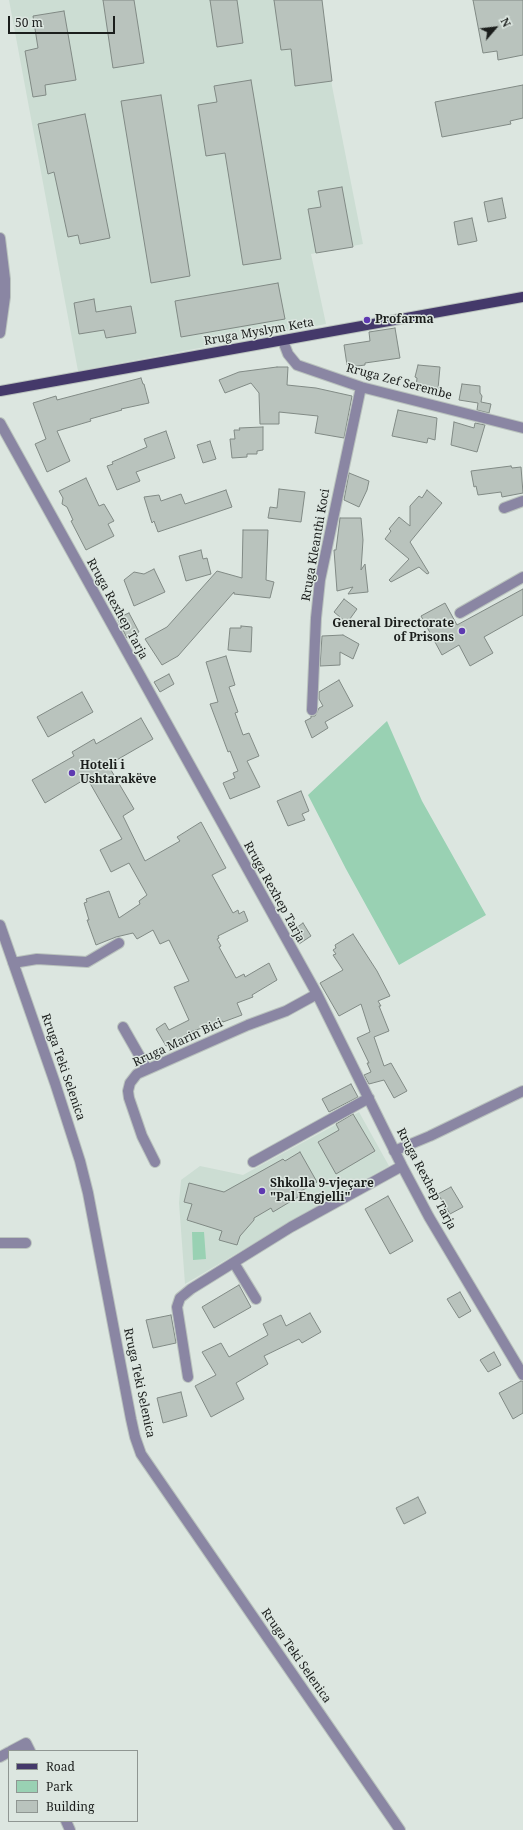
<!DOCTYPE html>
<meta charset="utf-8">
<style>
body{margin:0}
#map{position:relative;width:523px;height:1830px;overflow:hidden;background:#dce6e0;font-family:"Noto Serif",serif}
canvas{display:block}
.legend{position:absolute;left:8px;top:1750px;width:130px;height:72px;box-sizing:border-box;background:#dce6e0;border:1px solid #8f9692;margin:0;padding:5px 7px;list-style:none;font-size:12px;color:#1b1e1c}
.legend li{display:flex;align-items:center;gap:8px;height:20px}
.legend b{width:20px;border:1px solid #8f9692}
.north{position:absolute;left:475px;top:8px;width:40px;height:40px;-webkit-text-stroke:3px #dce6e0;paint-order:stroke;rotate:62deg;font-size:11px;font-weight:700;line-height:16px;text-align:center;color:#1b1e1c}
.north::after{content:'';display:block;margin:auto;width:14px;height:18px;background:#1b1e1c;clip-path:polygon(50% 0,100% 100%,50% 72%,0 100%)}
.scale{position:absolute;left:8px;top:16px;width:107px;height:18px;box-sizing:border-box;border:2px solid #1b1e1c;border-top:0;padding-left:5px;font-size:12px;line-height:14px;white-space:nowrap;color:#1b1e1c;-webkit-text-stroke:3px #dce6e0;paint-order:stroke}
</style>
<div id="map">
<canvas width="523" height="1830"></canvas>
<ul class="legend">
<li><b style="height:5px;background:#44396a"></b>Road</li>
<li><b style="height:11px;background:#99d1b3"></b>Park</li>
<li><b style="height:11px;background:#b9c3bd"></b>Building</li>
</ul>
<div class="north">N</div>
<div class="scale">50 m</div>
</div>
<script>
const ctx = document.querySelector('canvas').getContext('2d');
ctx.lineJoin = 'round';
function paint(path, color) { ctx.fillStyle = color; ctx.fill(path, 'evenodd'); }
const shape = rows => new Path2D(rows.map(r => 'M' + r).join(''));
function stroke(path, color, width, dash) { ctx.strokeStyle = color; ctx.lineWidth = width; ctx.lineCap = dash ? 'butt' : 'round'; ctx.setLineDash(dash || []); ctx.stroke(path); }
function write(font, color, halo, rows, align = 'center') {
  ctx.font = font + ' "Noto Serif",serif'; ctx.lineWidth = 3; ctx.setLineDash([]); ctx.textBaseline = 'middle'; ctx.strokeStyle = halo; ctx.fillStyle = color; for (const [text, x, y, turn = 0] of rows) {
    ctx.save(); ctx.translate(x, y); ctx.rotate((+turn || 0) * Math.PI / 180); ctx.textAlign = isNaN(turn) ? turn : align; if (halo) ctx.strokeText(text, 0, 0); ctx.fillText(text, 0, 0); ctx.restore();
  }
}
paint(shape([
 [9,0,322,0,332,86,363,244,311,254,326,324,78,371],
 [359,1112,389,1166,300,1216,185,1284,179,1203,181,1180,200,1166,243,1175]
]), '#ccddd3');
paint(shape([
 [387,721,422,801,486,915,399,965,346,869,308,795],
 [192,1232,204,1232,206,1259,193,1260]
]), '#99d1b3');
const building = shape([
 [103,0,134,0,144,63,113,68,103,0],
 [210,0,237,0,243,43,217,47,210,0],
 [274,0,322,0,332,81,295,86,291,49,281,50,274,0],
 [473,0,523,0,523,55,498,60,497,51,483,53,473,0],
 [64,11,76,80,45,85,46,95,33,97,25,51,38,48,33,16,64,11],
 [251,80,281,259,243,265,225,153,206,156,198,105,217,102,214,86,251,80],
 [523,85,523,118,510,121,511,124,442,137,435,102,523,85],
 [161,95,190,276,151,283,121,101,161,95],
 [85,114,110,238,80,244,78,235,68,237,54,172,48,174,38,124,85,114],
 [342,187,353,247,316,253,308,209,321,207,318,191,342,187],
 [502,198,506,218,488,222,484,202,502,198],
 [472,218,477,241,458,245,454,222,472,218],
 [278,283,285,319,181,337,175,301,278,283],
 [94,299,96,312,131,306,136,333,106,338,104,330,79,334,74,303,94,299],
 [395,328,400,358,365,363,365,365,350,367,350,365,347,365,344,345,370,341,369,332,395,328],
 [418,365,440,367,438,389,416,388,417,378,415,377,418,365],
 [277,367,288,367,287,385,316,388,352,396,344,438,315,433,318,416,279,412,279,424,260,424,259,393,251,383,225,393,219,380,239,372,277,367],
 [141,378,143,384,144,384,149,403,121,409,122,410,90,419,91,421,57,431,70,461,47,472,35,444,46,439,33,403,56,396,57,400,141,378],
 [462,384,480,386,480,393,482,396,481,402,491,404,489,413,477,410,478,403,459,400,462,384],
 [398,410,437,418,435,440,428,438,427,443,392,436,398,410],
 [454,422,474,428,475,423,485,425,477,452,451,445,454,422],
 [263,427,263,450,257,451,257,454,247,454,247,457,232,458,230,439,235,439,234,430,240,430,239,428,263,427],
 [166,431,175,458,136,472,140,481,117,490,107,466,113,464,112,462,147,447,144,439,166,431],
 [210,441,216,459,203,463,197,445,210,441],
 [511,466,512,468,521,467,523,493,502,497,501,492,478,495,476,486,474,487,471,471,511,466],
 [349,473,369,481,367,490,359,507,344,500,349,473],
 [86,478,99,506,104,504,114,521,108,524,114,536,86,550,71,521,73,520,67,507,62,504,63,498,59,491,86,478],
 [279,489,305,492,301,522,268,518,270,507,277,508,279,489],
 [226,490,232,507,158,532,154,521,152,523,144,497,159,495,161,501,181,494,185,504,226,490],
 [427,490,442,503,410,542,429,573,427,574,419,567,391,582,389,580,409,559,385,539,391,531,389,529,399,517,410,526,410,506,419,496,422,498,427,490],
 [340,518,361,518,363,540,361,570,365,564,368,592,348,594,353,587,337,591,334,550,336,550,340,518],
 [243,530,268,530,266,580,274,582,270,598,234,594,234,592,178,656,162,665,145,639,167,627,217,571,242,578,243,530],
 [201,550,203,559,207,558,211,574,186,581,179,556,201,550],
 [154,569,165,592,134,606,124,580,134,572,144,574,154,569],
 [523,589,523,615,484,637,493,653,470,666,459,645,442,655,421,616,445,603,457,625,523,589],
 [344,599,357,609,347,623,334,612,344,599],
 [129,613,139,632,127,638,117,618,129,613],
 [241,626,252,627,251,652,228,650,230,628,241,628,241,626],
 [343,635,359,644,353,659,340,652,340,665,320,666,322,636,343,635],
 [226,656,235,685,229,687,238,712,235,713,243,735,249,733,259,756,247,761,260,787,230,799,223,783,235,778,233,773,238,771,230,751,228,752,210,704,218,702,206,662,226,656],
 [169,674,174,684,160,692,154,682,169,674],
 [339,680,353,706,325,722,328,728,312,738,305,721,311,718,311,716,315,716,319,708,323,706,319,699,319,692,339,680],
 [82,692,93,712,48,737,37,717,82,692],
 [141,718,153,739,108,765,134,809,123,816,145,861,180,841,177,837,201,822,226,868,212,875,233,913,238,910,239,914,244,911,248,921,218,936,219,938,217,939,221,946,219,947,236,978,244,974,245,977,269,963,277,980,252,995,253,997,237,1003,242,1015,223,1022,223,1021,187,1033,188,1035,166,1046,156,1029,165,1023,169,1030,189,1020,174,987,189,981,169,940,160,944,153,930,137,939,133,933,116,937,96,945,87,920,89,920,84,903,87,902,86,899,109,891,119,918,140,904,139,901,147,895,129,863,111,872,100,850,122,839,87,778,45,803,32,780,74,756,72,752,94,739,96,744,141,718],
 [301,791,309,811,302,814,305,820,288,826,277,801,301,791],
 [303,923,311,936,299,944,292,931,303,923],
 [353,934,377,971,390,996,378,1001,381,1006,379,1006,389,1031,374,1037,384,1066,391,1063,407,1091,394,1098,384,1080,369,1084,364,1075,371,1072,367,1063,369,1063,357,1038,370,1032,361,1004,339,1016,320,983,343,970,333,955,336,954,333,950,336,948,335,945,353,934],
 [351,1084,358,1097,329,1112,322,1099,351,1084],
 [353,1114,375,1151,336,1174,318,1142,339,1130,336,1124,353,1114],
 [300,1152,317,1182,301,1191,303,1194,273,1212,271,1208,254,1218,254,1220,240,1236,237,1245,219,1240,222,1231,187,1220,192,1204,184,1202,189,1183,224,1192,283,1159,285,1161,300,1152],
 [451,1187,463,1207,450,1214,438,1194,451,1187],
 [388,1196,413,1241,390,1254,365,1209,388,1196],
 [239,1285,251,1307,214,1328,202,1307,239,1285],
 [460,1292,471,1311,459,1318,447,1299,460,1292],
 [310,1313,321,1332,302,1343,299,1339,264,1356,268,1364,236,1383,244,1399,211,1417,195,1386,216,1375,202,1352,221,1343,229,1357,268,1335,263,1324,281,1315,286,1326,310,1313],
 [171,1315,176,1343,153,1348,146,1320,171,1315],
 [494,1352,501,1365,488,1372,480,1360,494,1352],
 [521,1381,523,1381,523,1413,513,1419,499,1393,521,1381],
 [181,1392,187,1416,163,1423,157,1398,181,1392],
 [418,1497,426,1513,404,1524,396,1508,418,1497]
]);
paint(building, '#b9c3bd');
stroke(building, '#818a85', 1);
const minor = shape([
 [0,238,5,279,5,297,0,333],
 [283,341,288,354,297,365,361,387,523,428],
 [0,423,317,994,402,1166,429,1217,523,1375],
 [504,508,523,501],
 [460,613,523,577],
 [312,710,316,618,320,580,361,387],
 [0,925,55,1083,80,1161,88,1193,131,1419,135,1437,141,1454,400,1830],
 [13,963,37,959,87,962,119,943],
 [123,1027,147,1069],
 [394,1151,430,1136,523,1091],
 [155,1162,142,1136,129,1098,128,1091,130,1083,137,1074,248,1025,286,1011,317,994],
 [253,1162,369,1098],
 [0,1243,26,1243],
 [234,1263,256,1299],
 [188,1377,177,1307,180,1298,191,1289,291,1227,402,1166],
 [11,1751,26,1743,30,1751],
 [0,1757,9,1752],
 [66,1821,70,1830]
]);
const major = shape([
 [0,391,523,297]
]);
stroke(minor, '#b9c2bd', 12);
stroke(major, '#b9c2bd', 12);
stroke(minor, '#8a86a3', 10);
stroke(major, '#44396a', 10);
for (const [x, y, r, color] of [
 [367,320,4,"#5e39b1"],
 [462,631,4,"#5e39b1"],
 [72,773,4,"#5e39b1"],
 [262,1191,4,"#5e39b1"]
]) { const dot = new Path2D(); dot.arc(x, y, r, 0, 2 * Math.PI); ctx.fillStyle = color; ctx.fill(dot); stroke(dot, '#dce6e0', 1.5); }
write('bold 12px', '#1b1e1c', '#dce6e0', [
 ["Profarma",375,320],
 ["General Directorate",454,624,"right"],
 ["of Prisons",454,638,"right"],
 ["Hoteli i",80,766],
 ["Ushtarakëve",80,780],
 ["Shkolla 9-vjeçare",270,1184],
 ["\"Pal Engjelli\"",270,1198]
], 'left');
write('12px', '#1b1e1c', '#dce6e0', [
 ["Rruga Myslym Keta",259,332,-10],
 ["Rruga Zef Serembe",399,382,15],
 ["Rruga Kleanthi Koci",316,545,-80],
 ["Rruga Rexhep Tarja",117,609,61],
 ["Rruga Rexhep Tarja",274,892,61],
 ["Rruga Marin Bici",178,1043,-25],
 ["Rruga Teki Selenica",63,1067,71],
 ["Rruga Rexhep Tarja",426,1179,62],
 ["Rruga Teki Selenica",139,1383,78],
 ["Rruga Teki Selenica",296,1656,55]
]);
</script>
